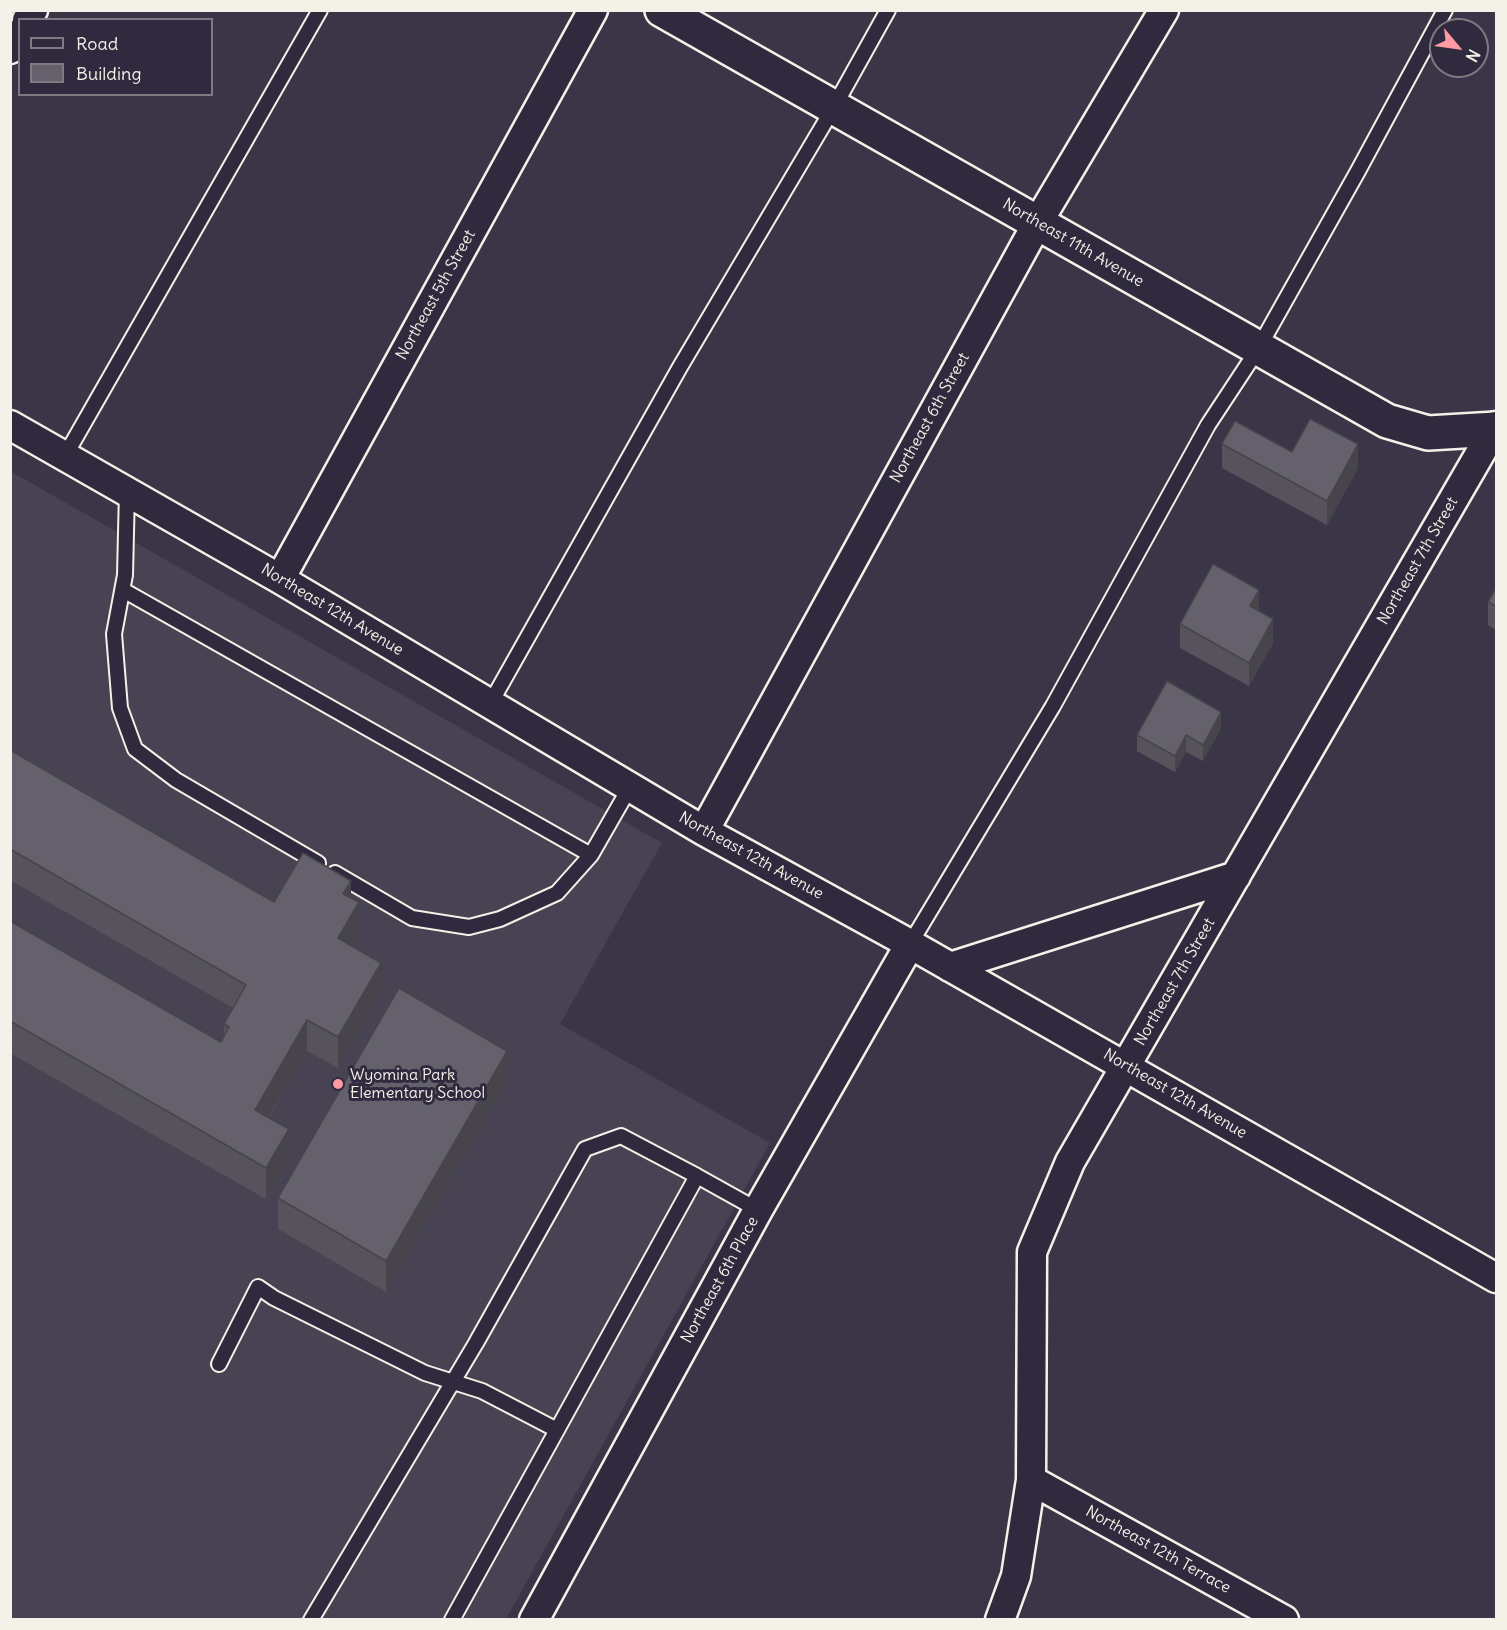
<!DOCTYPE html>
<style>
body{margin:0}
#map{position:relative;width:1507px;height:1630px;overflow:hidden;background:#3b3647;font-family:Delius,sans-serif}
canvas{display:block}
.frame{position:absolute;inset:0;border:12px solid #f4f1e8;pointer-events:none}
.legend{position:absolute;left:18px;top:18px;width:195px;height:78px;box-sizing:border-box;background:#2f2a3d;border:2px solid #7e7a81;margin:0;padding:8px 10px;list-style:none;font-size:18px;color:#f4f1e8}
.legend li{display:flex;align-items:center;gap:12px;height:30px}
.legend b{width:30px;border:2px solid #7e7a81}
.north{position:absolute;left:1429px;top:18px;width:60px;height:60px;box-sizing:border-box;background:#2f2a3d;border:2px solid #7e7a81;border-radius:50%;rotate:119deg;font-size:16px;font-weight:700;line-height:24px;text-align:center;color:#f4f1e8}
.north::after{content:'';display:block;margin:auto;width:21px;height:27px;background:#ff9aa2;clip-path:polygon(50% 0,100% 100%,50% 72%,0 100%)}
</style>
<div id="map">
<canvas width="1507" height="1630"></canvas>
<div class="frame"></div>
<ul class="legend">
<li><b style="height:8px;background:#2f2a3d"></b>Road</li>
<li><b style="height:16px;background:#65616c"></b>Building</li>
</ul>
<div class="north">N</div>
</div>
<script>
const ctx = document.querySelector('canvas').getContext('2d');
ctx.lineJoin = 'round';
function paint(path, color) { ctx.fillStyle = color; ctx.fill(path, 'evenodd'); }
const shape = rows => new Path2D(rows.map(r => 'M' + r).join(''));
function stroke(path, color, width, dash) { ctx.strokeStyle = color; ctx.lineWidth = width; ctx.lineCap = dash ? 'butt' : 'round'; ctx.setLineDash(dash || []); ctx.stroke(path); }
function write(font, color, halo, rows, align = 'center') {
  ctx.font = font + ' Delius,sans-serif'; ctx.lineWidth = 6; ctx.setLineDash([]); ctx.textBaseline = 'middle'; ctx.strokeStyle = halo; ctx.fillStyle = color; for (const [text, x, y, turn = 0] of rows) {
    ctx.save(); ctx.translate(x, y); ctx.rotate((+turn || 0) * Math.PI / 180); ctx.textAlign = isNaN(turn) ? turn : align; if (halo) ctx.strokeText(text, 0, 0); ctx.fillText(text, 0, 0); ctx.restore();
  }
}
paint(shape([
 [10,471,662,843,560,1024,770,1143,506,1619,11,1619]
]), '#484352');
const service = shape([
 [65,456,320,10],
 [127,491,125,575,114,634,120,708,135,749,176,780,318,863],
 [123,590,591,855],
 [490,704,680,367,834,107,888,10],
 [335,873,412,918,469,927,500,919,557,893,591,855,630,787],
 [910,944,1053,706,1208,425,1258,349,1358,171,1445,10],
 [219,1364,258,1287,274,1298,425,1373,482,1391,557,1430,697,1176,758,1210],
 [311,1620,476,1343,585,1149,621,1136,697,1176],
 [452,1620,557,1430]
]);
const minor = shape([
 [27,20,33,10],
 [10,49,20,33],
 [10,425,280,579,704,831,910,944,1496,1278],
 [280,579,593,10],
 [704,831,1038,222,1164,10],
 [950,967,1236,876],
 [1031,1480,1284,1620],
 [534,1620,758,1210,910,944],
 [1000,1620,1016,1576,1031,1480,1032,1252,1070,1162,1496,426]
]);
const tertiary = shape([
 [662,10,1387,421,1428,433,1496,429]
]);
stroke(service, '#f4f1e8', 18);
stroke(minor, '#f4f1e8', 33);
stroke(tertiary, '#f4f1e8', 38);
stroke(service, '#2f2a3d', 14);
stroke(minor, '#2f2a3d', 28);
stroke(tertiary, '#2f2a3d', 33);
paint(shape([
 [1222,444,1292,452,1358,468,1327,525,1222,468],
 [1497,587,1497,631,1488,625,1488,602],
 [1259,611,1273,643,1249,686,1180,648,1180,624],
 [1221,728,1203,761,1186,752,1175,772,1137,751,1137,735],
 [10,750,274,902,351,898,359,933,351,946,381,994,338,1068,307,1051,269,1118,289,1161,266,1199,10,1053,10,921,221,1042,224,1036,224,1024,233,1008,10,880],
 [507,1082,386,1292,278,1229,278,1198]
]), '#57535d');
paint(shape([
 [1358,444,1358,468,1327,525,1327,501],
 [1259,590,1259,613,1250,606],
 [1273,619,1273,643,1249,686,1249,663],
 [1221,712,1221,728,1203,761,1203,745],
 [1186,735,1186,752,1175,772,1175,756],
 [351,881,351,912,343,894],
 [359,902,359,933,338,970,338,938],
 [381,963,381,994,338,1068,338,1037],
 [307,1020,307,1051,255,1141,255,1110],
 [507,1051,507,1082,386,1292,386,1261],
 [289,1129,289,1161,266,1199,266,1168]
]), '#47444c');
const building = shape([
 [1310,419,1358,444,1327,501,1222,444,1235,421,1292,452,1310,419],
 [1213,564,1259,590,1250,606,1273,619,1249,663,1180,624,1213,564],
 [1497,587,1497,607,1488,602,1497,587],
 [1167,681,1221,712,1203,745,1186,735,1175,756,1137,735,1167,681],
 [10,750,274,902,303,853,351,881,343,894,359,902,338,938,381,963,338,1037,307,1020,255,1110,289,1129,266,1168,10,1021,10,921,221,1042,229,1027,224,1024,246,985,10,849,10,750],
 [399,988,507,1051,386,1261,278,1198,399,988]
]);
paint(building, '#65616c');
stroke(building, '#47444c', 1.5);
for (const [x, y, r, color] of [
 [338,1084,6,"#ff9aa2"]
]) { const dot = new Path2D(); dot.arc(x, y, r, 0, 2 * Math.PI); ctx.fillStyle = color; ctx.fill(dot); stroke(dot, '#2f2a3d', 2); }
write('16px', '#f4f1e8', '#2f2a3d', [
 ["Northeast 11th Avenue",1073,243,30],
 ["Northeast 5th Street",436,295,-61],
 ["Northeast 6th Street",930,418,-61],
 ["Northeast 7th Street",1418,561,-60],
 ["Northeast 12th Avenue",332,610,31],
 ["Northeast 12th Avenue",751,856,29],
 ["Northeast 7th Street",1175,982,-60],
 ["Northeast 12th Avenue",1175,1094,30],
 ["Northeast 6th Place",720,1280,-61],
 ["Northeast 12th Terrace",1158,1550,29]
]);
write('16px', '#f4f1e8', '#2f2a3d', [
 ["Wyomina Park",350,1075],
 ["Elementary School",350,1093]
], 'left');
</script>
